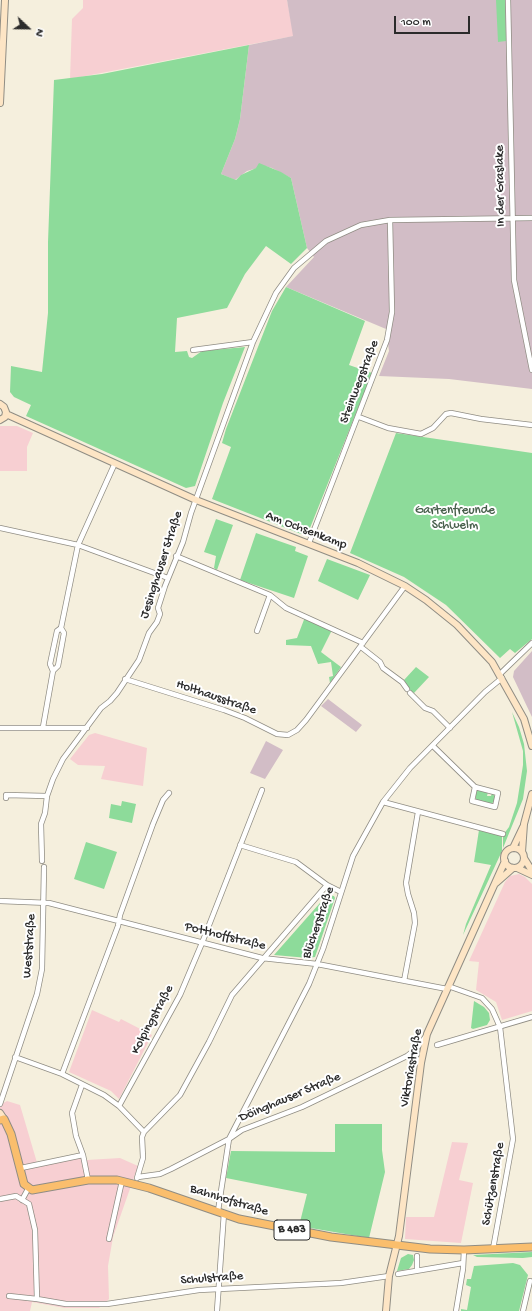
<!DOCTYPE html>
<meta charset="utf-8">
<style>
body{margin:0}
#map{position:relative;width:532px;height:1311px;overflow:hidden;background:#f5efdd;font-family:"Gochi Hand",sans-serif}
canvas{display:block}
.north{position:absolute;left:8px;top:8px;width:40px;height:40px;-webkit-text-stroke:3px #fff;paint-order:stroke;rotate:112deg;font-size:11px;font-weight:700;line-height:16px;text-align:center;color:#2b2b2b}
.north::after{content:'';display:block;margin:auto;width:14px;height:18px;background:#2b2b2b;clip-path:polygon(50% 0,100% 100%,50% 72%,0 100%)}
.scale{position:absolute;left:394px;top:16px;width:76px;height:18px;box-sizing:border-box;border:2px solid #2b2b2b;border-top:0;padding-left:5px;font-size:12px;line-height:14px;white-space:nowrap;color:#2b2b2b;-webkit-text-stroke:3px #fff;paint-order:stroke}
</style>
<div id="map">
<canvas width="532" height="1311"></canvas>
<div class="north">N</div>
<div class="scale">100 m</div>
</div>
<script>
const ctx = document.querySelector('canvas').getContext('2d');
ctx.lineJoin = 'round';
function paint(path, color) { ctx.fillStyle = color; ctx.fill(path, 'evenodd'); }
const shape = rows => new Path2D(rows.map(r => 'M' + r).join(''));
function stroke(path, color, width, dash) { ctx.strokeStyle = color; ctx.lineWidth = width; ctx.lineCap = dash ? 'butt' : 'round'; ctx.setLineDash(dash || []); ctx.stroke(path); }
function write(font, color, halo, rows, align = 'center') {
  ctx.font = font + ' "Gochi Hand",sans-serif'; ctx.lineWidth = 4; ctx.setLineDash([]); ctx.textBaseline = 'middle'; ctx.strokeStyle = halo; ctx.fillStyle = color; for (const [text, x, y, turn = 0] of rows) {
    ctx.save(); ctx.translate(x, y); ctx.rotate((+turn || 0) * Math.PI / 180); ctx.textAlign = isNaN(turn) ? turn : align; if (halo) ctx.strokeText(text, 0, 0); ctx.fillText(text, 0, 0); ctx.restore();
  }
}
paint(shape([
 [83,0,287,0,294,36,70,79,72,19,83,8],
 [0,426,17,426,33,433,27,447,27,471,0,471],
 [95,733,147,748,143,786,101,779,105,766,78,765,70,759,89,735],
 [519,874,525,877,532,884,532,1011,502,1020,496,1002,476,990,479,962,469,961,505,882,510,876],
 [92,1010,119,1022,121,1019,152,1035,119,1099,111,1091,69,1072],
 [7,1101,20,1105,38,1166,80,1158,87,1160,120,1158,138,1166,113,1237,108,1266,109,1299,99,1308,65,1308,32,1302,30,1311,0,1311,0,1105],
 [452,1142,468,1143,459,1180,473,1183,461,1243,405,1239,406,1217,434,1217]
]), '#f7cfd2');
paint(shape([
 [287,0,532,0,532,389,449,379,379,376,389,351,386,329,286,287,314,257,307,248,291,178,272,168,265,166,247,171,235,180,221,174,235,139,240,119,249,45,293,36],
 [532,651,532,717,513,677,514,671],
 [328,699,362,725,356,732,321,706],
 [266,741,283,750,265,779,250,773]
]), '#d2bdc6');
paint(shape([
 [496,0,505,0,506,41,498,42],
 [249,45,240,119,235,139,221,174,236,180,241,175,256,168,259,163,281,172,291,178,307,248,291,264,266,246,245,274,227,308,177,318,175,352,187,351,189,357,192,358,202,351,245,347,223,403,195,486,186,488,26,416,31,405,14,397,10,392,11,366,42,372,48,313,48,242,54,80,102,74],
 [286,287,365,321,349,365,372,373,308,533,301,534,212,499,231,447,222,443,226,429,272,311],
 [396,433,532,453,532,639,515,653,510,649,500,658,446,605,404,577,350,553],
 [216,519,233,525,217,570,214,568,216,556,204,552],
 [256,533,296,547,295,551,308,556,294,598,240,580],
 [327,559,370,575,358,600,318,581],
 [305,617,332,630,321,652,341,667,330,683,329,677,333,676,331,662,318,664,311,646,286,645,286,640,297,638],
 [416,667,429,677,414,693,408,689,404,680],
 [512,712,519,727,524,744,527,771,523,799,503,848,503,835,509,827,517,803,523,765,523,751],
 [476,789,488,792,487,796,491,796,492,793,493,793,495,797,494,802,490,804,476,800],
 [122,801,136,804,132,823,109,818,111,804,121,806],
 [479,830,502,835,502,851,463,935,466,924,491,865,474,862],
 [86,842,117,852,104,889,74,879],
 [327,895,334,896,335,898,315,957,308,958,274,955],
 [474,1001,484,1007,489,1013,490,1020,487,1025,473,1029,471,1028],
 [335,1124,382,1124,382,1150,385,1172,369,1238,299,1226,307,1194,226,1178,231,1151,335,1152],
 [532,1252,532,1257,523,1258,477,1257,473,1255],
 [408,1254,413,1255,414,1260,412,1265,409,1269,397,1271,401,1258],
 [513,1263,520,1265,528,1275,519,1311,461,1311,461,1309,467,1310,471,1287,466,1285,467,1279,471,1279,474,1266]
]), '#8ddb9a');
const street = shape([
 [508,0,514,280,532,370],
 [193,350,253,342],
 [359,417,388,428,421,434,433,428,446,414,451,413,481,419,532,425],
 [0,528,78,545,168,578],
 [309,543,387,340,392,312,390,220],
 [176,556,270,595,286,608,363,643],
 [257,631,270,595],
 [361,647,380,662,383,668,402,682,407,689],
 [53,671,58,666,64,633,61,628],
 [500,674,532,643],
 [125,679,224,710,245,718,277,734,288,735,297,730,306,720,405,586],
 [410,693,425,708,433,711,450,728],
 [43,727,53,671,50,664,57,631,61,628,78,545,115,463],
 [0,728,87,728],
 [433,746,475,787,472,801,495,807,498,793,475,787],
 [6,798,6,795,47,796,53,779,63,759,101,708,110,701,117,693,139,660,149,633,157,622,160,614,158,608,165,586,183,542,191,513,253,342,276,293,294,268,326,241,361,225,390,220,532,218],
 [383,802,503,834],
 [240,845,296,862,327,885,341,892],
 [42,861,41,824,45,813,47,796],
 [0,901,49,903,262,958,317,964,447,989],
 [404,981,415,923,414,913,408,894,406,883,418,812],
 [448,986,482,998,492,1009,500,1027,513,1139,493,1249],
 [437,1045,532,1017],
 [407,1056,415,1057,421,1063],
 [15,1057,62,1074,104,1095,119,1106,144,1132,142,1137,143,1158,137,1178],
 [62,1074,118,926,120,915,153,824,163,800,169,793],
 [82,1085,72,1113,76,1136,83,1155,88,1180],
 [0,1104,37,994,42,969,44,867],
 [119,1106,180,995,202,943,262,790],
 [144,1132,180,1095,209,1042,232,995,327,885],
 [21,1168,83,1155],
 [138,1177,160,1174,171,1169,229,1139,242,1130,302,1107,356,1081,407,1056,417,1048,426,1036],
 [0,1199,16,1196,29,1204,35,1230,37,1299,9,1296],
 [22,1200,28,1189],
 [218,1211,229,1139,309,984,323,949,353,856,383,802,410,768,485,692,502,678],
 [109,1239,122,1181],
 [417,1270,417,1256],
 [398,1274,463,1263],
 [37,1299,66,1304,107,1304,199,1290,341,1283,389,1276],
 [217,1311,224,1213],
 [456,1311,463,1269,464,1250],
 [523,1311,530,1281]
]);
const secondary = shape([
 [0,103,5,0],
 [0,404,4,407,6,412,5,417,0,420],
 [6,414,196,500,358,563,405,586,426,600,457,625,492,662,524,719,532,746],
 [513,848,523,827],
 '504 858a10 10 0 1 1 20 0a10 10 0 1 1-20 0Z',
 [522,852,524,824,532,794],
 [524,858,532,871],
 [517,868,532,875],
 [496,883,513,868],
 [0,1113,4,1119],
 [386,1311,389,1276,399,1236,421,1063,427,1034,505,861]
]);
const primary = shape([
 [0,1120,4,1119,11,1134,24,1184,32,1190,88,1180,117,1180,149,1188,239,1219,331,1237,430,1249,464,1250,532,1247]
]);
stroke(street, '#908d84', 6);
stroke(secondary, '#908d84', 8);
stroke(primary, '#908d84', 9);
stroke(street, '#fff', 4.5);
stroke(secondary, '#fde5c5', 6);
stroke(primary, '#fabe6d', 7);
for (const [x, y, w] of [
 [292,1230,36]
]) { const box = new Path2D(); box.roundRect(x - w / 2, y - 10, w, 20, 3); ctx.fillStyle = '#fff'; ctx.fill(box); stroke(box, '#2b2b2b', 1); }
write('bold 12px', '#2b2b2b', null, [
 ["B 483",292,1230]
]);
write('13px', '#2b2b2b', '#fff', [
 ["In der Graslake",501,186,-91],
 ["Steinwegstraße",360,382,-69],
 ["Am Ochsenkamp",306,531,21],
 ["Jesinghauser Straße",162,565,-72],
 ["Holthausstraße",216,698,19],
 ["Blücherstraße",319,923,-71],
 ["Potthoffstraße",225,937,14],
 ["Weststraße",30,946,-86],
 ["Kolpingstraße",153,1020,-62],
 ["Viktoriastraße",412,1068,-80],
 ["Döinghauser Straße",290,1098,-23],
 ["Schützenstraße",494,1184,-80],
 ["Bahnhofstraße",229,1201,17],
 ["Schulstraße",212,1279,-4]
]);
write('13px', '#48604c', '#fff', [
 ["Gartenfreunde",455,511],
 ["Schwelm",455,526]
]);
</script>
